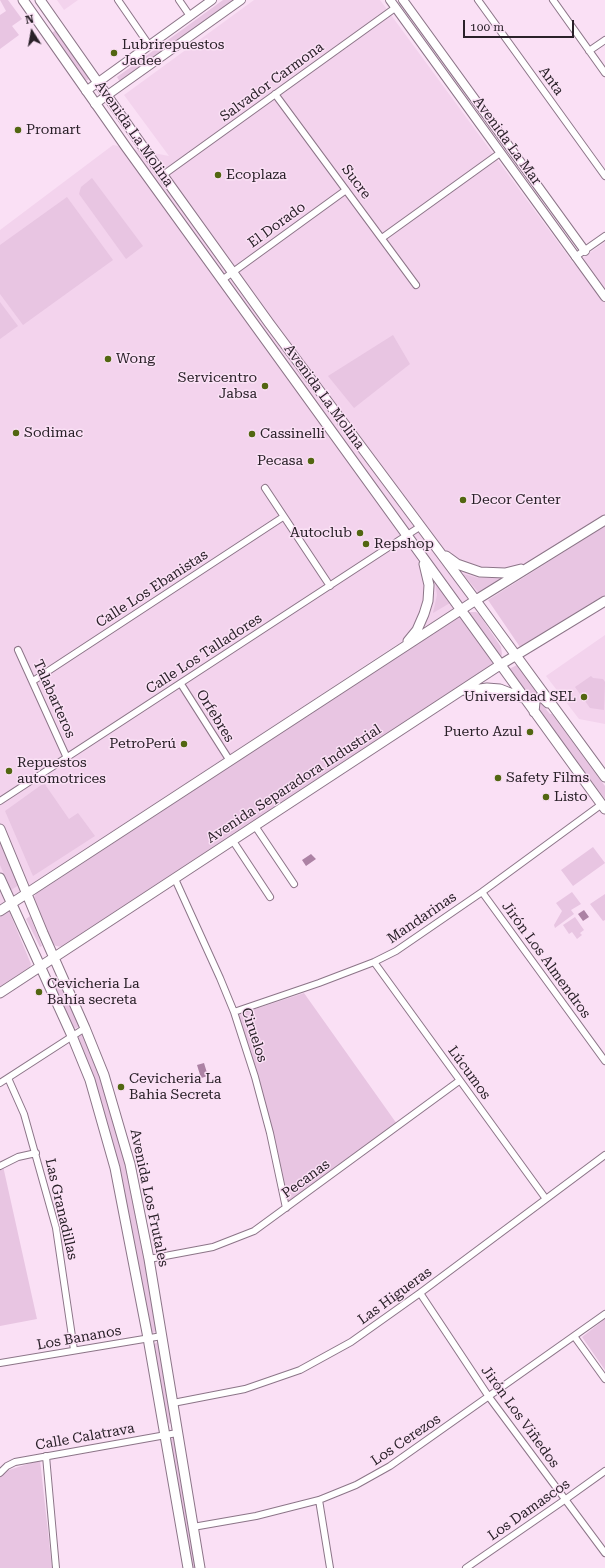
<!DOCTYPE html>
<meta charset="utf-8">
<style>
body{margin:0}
#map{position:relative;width:605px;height:1568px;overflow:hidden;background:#fae0f5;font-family:"Roboto Serif",serif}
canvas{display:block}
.north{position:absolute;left:12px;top:12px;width:40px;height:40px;-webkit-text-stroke:3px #fae0f5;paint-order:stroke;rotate:349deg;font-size:11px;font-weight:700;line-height:16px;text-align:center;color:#2a2129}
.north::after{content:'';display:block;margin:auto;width:14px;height:18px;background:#2a2129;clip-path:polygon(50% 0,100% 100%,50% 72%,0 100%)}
.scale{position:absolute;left:463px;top:20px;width:111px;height:18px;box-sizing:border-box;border:2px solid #2a2129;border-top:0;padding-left:5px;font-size:12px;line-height:14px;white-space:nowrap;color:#2a2129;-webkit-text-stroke:3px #fae0f5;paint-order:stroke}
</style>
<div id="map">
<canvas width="605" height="1568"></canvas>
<div class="north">N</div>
<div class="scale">100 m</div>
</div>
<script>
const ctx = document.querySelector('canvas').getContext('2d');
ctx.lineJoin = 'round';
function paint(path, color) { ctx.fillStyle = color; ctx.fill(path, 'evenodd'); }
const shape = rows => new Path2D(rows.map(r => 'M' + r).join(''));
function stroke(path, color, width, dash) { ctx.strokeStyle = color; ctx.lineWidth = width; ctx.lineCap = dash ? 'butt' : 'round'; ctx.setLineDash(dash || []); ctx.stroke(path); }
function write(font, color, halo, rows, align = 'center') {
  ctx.font = font + ' "Roboto Serif",serif'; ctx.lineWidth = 3; ctx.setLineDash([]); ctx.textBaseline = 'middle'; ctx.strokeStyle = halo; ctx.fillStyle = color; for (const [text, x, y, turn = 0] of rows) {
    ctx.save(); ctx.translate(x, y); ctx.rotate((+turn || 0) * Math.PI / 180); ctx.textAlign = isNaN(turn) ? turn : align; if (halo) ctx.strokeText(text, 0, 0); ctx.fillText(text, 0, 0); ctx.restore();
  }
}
paint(shape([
 [57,0,78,0,64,10],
 [254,0,380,0,574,264,605,242,605,515,384,653,0,906,0,230,113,145,169,156,124,95],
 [605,635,605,724,579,719,546,676]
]), '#f3d3ed');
paint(shape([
 [0,0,8,0,22,19,12,26,19,35,0,49,0,15,6,11],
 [223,0,235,0,120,82,117,77],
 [56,30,90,77,88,80,84,81,52,36,52,33],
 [92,178,143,246,126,259,79,194,81,187],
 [67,197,113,260,23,325,0,294,0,245],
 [0,302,18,326,0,339],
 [393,335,410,364,354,408,328,376],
 [605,526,605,595,520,647,488,600],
 [463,574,478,578,493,578,512,574,480,594],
 [435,580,450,603,433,613,437,595],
 [469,612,476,612,479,614,501,647,502,654,501,657],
 [459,616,496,665,62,947,56,946,52,944,34,900,34,897,36,894],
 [517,665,537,692,533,694,531,700,509,669],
 [591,676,593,678,603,679,605,682,604,710,590,708,575,687],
 [540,702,550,714,552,714,605,786,605,799,539,710,539,703],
 [44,783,69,819,78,813,95,836,33,876,5,811],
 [0,842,19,885,11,890,0,865],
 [593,847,605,863,573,886,561,870],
 [572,892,581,904,571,910,574,914,555,928,554,925,562,911,556,903],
 [605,894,605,920,603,921,590,904],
 [9,911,31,964,29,969,0,989,0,917],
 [30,916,42,946,40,947,26,919],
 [575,917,584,930,580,933,582,935,577,939,572,932,569,934,563,925],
 [59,977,80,1026,74,1029,52,981],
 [304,993,397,1124,288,1204,257,1074,237,1015],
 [81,1035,84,1035,101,1077,127,1167,145,1261,156,1329,154,1333,150,1331,94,1079,78,1037],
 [3,1166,37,1319,0,1326,0,1168],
 [605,1319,605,1370,582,1337],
 [157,1342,159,1343,173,1423,170,1424,168,1422,163,1405,153,1345],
 [173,1437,177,1438,197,1568,191,1568,170,1440],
 [40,1460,52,1568,0,1568,0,1477,9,1470]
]), '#e8c5e2');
paint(shape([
 [311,854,316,859,306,866,302,860],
 [584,910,589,917,583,921,578,914],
 [204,1063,208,1076,201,1078,197,1065]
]), '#ac82a4');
const minor = shape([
 [118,0,149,45],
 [179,0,190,16],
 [478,0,605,176],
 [553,0,605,73],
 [589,51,605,40],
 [275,94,416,285],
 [163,175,395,8],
 [382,238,500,153],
 [575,257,605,236],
 [222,280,346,190],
 [265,488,330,586],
 [18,650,67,758],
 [33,681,283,517],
 [181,684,230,761],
 [0,801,421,526],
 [255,826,294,884],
 [233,841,270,897],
 [175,879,220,978,234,1012,255,1077,270,1133,286,1208],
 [482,892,605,1061],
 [374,962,546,1199],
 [234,1012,319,983,374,962,396,951,482,892,602,804],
 [8,1078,24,1114,56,1228,74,1350],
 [0,1083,85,1028],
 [0,1166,18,1157,36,1153],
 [149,1259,213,1247,254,1231,459,1081],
 [420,1293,489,1397,605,1553],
 [574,1336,605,1379],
 [0,1363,162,1336],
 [173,1403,245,1389,300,1370,351,1342,420,1293,605,1155],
 [46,1456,56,1568],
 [0,1473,7,1466,15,1462,177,1433],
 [319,1500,330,1568],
 [193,1527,256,1516,319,1500,356,1485,390,1466,605,1314],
 [466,1568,566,1499,605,1471]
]);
const tertiary = shape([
 [390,0,605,297],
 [403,0,585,251],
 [86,91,212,0],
 [95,104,241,0]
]);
const secondary = shape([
 [23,0,126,147,605,809],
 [40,0,167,181,269,323,471,594,605,777],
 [446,556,457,564,480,572,505,573,521,569],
 [408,641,417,630,424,614,428,601,429,585,424,564],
 [466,691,487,688,500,689,523,698],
 [534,712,535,702,536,699,540,697,543,698,548,703],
 [0,829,43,933,85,1028,104,1075,130,1164,149,1259,200,1568],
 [0,878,72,1036,90,1080,115,1168,148,1338,188,1568],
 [0,911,476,600,605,520],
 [0,993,500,665,605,601]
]);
stroke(minor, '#8c7588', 8);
stroke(tertiary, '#8c7588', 10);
stroke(secondary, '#8c7588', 11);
stroke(minor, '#fff', 6);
stroke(tertiary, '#fff', 8);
stroke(secondary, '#fff', 9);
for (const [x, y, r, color] of [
 [114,53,4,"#526611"],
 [18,130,4,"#526611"],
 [218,175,4,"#526611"],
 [108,359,4,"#526611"],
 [265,386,4,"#526611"],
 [16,433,4,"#526611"],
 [252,434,4,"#526611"],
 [311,461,4,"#526611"],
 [463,500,4,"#526611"],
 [360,533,4,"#526611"],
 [366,544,4,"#526611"],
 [584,697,4,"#526611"],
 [530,732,4,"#526611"],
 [184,744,4,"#526611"],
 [9,771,4,"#526611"],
 [498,778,4,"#526611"],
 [546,797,4,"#526611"],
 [39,992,4,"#526611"],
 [121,1087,4,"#526611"]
]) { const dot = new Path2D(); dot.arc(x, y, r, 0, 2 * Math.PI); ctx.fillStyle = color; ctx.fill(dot); stroke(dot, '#fae0f5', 1.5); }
write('14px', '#2a2129', '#fae0f5', [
 ["Lubrirepuestos",122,45],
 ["Jadee",122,61],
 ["Promart",26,130],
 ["Ecoplaza",226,175],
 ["Wong",116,359],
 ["Servicentro",257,378,"right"],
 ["Jabsa",257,394,"right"],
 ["Sodimac",24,433],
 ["Cassinelli",260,434],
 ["Pecasa",303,461,"right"],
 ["Decor Center",471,500],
 ["Autoclub",352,533,"right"],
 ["Repshop",374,544],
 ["Universidad SEL",576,697,"right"],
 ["Puerto Azul",522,732,"right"],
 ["PetroPerú",176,744,"right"],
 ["Repuestos",17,763],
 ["automotrices",17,779],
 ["Safety Films",506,778],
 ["Listo",554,797],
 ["Cevicheria La",47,984],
 ["Bahía secreta",47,1000],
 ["Cevicheria La",129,1079],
 ["Bahia Secreta",129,1095]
], 'left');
write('14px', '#2a2129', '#fae0f5', [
 ["Anta",551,81,54],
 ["Salvador Carmona",272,82,-36],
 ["Avenida La Molina",134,134,55],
 ["Avenida La Mar",507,141,54],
 ["Sucre",356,182,53],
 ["El Dorado",277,225,-36],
 ["Avenida La Molina",324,397,54],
 ["Calle Los Ebanistas",152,589,-33],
 ["Calle Los Talladores",204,654,-33],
 ["Talabarteros",54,699,66],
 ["Orfebres",215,716,58],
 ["Avenida Separadora Industrial",294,784,-33],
 ["Mandarinas",422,918,-34],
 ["Jirón Los Almendros",546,960,54],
 ["Ciruelos",254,1035,72],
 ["Lúcumos",469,1073,54],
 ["Pecanas",306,1179,-36],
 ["Avenida Los Frutales",149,1198,78],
 ["Las Granadillas",61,1209,77],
 ["Las Higueras",395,1296,-36],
 ["Los Bananos",79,1338,-10],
 ["Jirón Los Viñedos",520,1417,54],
 ["Calle Calatrava",85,1437,-10],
 ["Los Cerezos",406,1440,-34],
 ["Los Damascos",529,1510,-35]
]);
</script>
